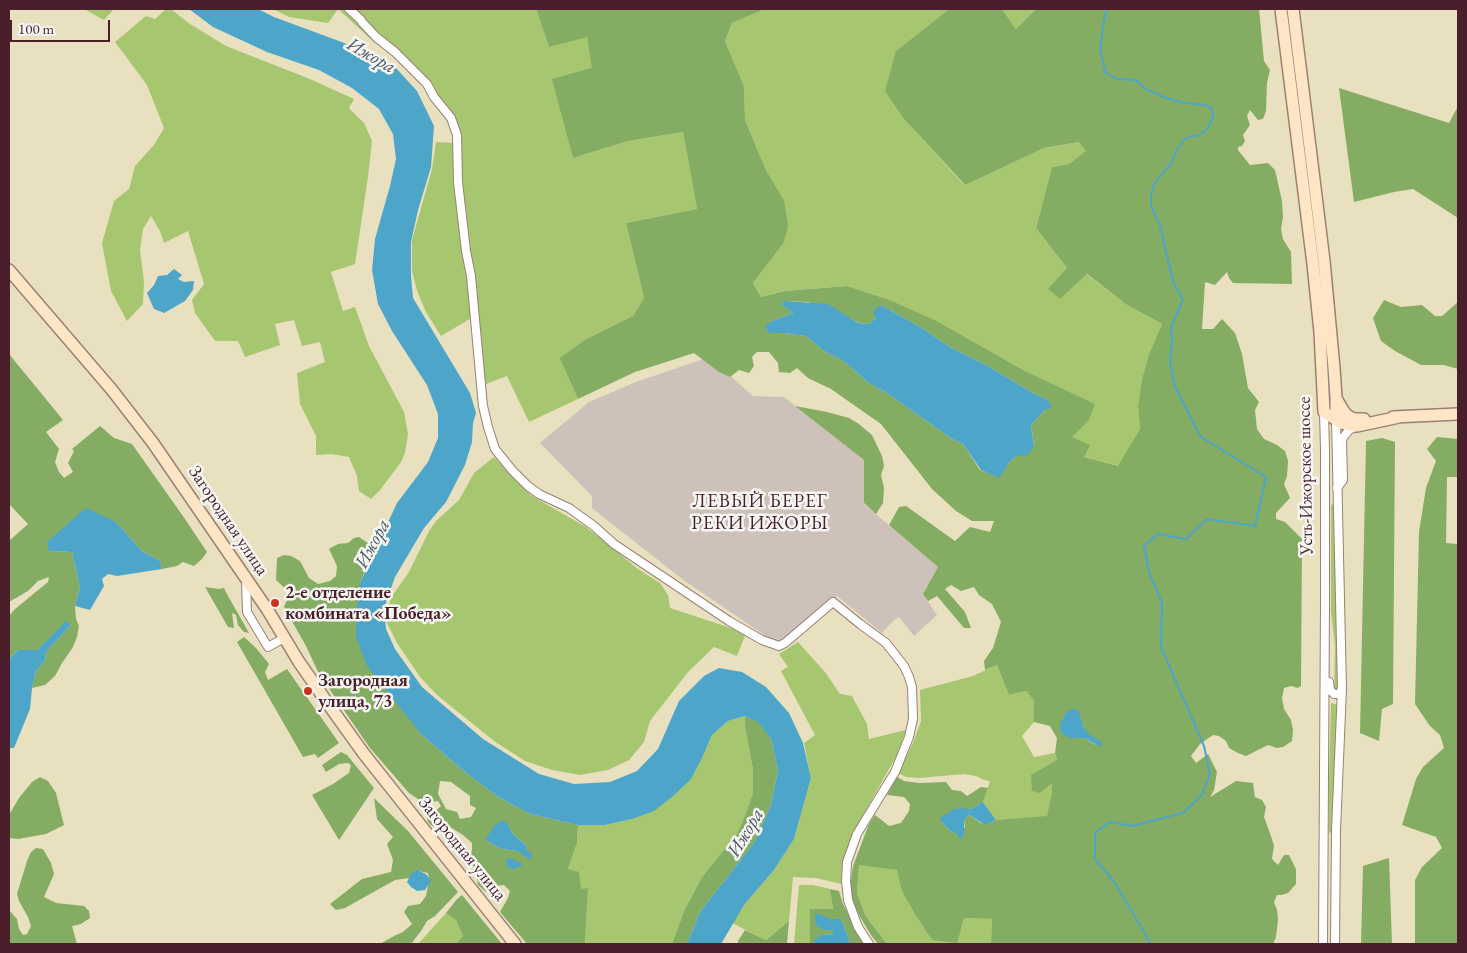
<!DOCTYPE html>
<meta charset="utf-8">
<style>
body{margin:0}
#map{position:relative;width:1467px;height:953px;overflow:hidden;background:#e9e0bf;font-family:"EB Garamond",serif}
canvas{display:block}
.frame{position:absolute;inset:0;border:10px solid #4a1f2b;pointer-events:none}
.scale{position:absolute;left:10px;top:20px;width:100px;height:22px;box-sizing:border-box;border:2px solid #4a1f2b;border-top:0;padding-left:6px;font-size:15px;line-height:18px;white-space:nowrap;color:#4a1f2b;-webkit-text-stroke:4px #f6f6f2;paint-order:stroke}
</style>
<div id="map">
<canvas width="1467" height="953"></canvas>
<div class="frame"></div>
<div class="scale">100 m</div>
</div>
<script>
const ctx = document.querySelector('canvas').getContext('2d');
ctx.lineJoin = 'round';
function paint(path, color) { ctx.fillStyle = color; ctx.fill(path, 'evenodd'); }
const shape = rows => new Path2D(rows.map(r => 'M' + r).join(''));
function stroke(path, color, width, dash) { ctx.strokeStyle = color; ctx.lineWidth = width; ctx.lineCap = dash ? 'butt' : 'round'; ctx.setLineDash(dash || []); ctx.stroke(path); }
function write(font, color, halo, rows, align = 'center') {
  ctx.font = font + ' "EB Garamond",serif'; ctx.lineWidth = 5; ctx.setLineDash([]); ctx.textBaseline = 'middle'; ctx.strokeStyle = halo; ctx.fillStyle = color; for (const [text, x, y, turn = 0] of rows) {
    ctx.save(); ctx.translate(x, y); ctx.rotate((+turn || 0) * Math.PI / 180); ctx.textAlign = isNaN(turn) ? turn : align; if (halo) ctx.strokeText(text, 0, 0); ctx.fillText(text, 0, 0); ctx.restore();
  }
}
paint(shape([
 [709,357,753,396,784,397,864,460,864,504,938,567,923,594,937,615,914,636,899,617,894,620,882,633,837,596,785,642,776,643,682,579,592,508,592,496,540,443,589,402,636,382]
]), '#cec1ba');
paint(shape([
 [84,9,114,9,104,20],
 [166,9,171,9,190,24,226,46,310,79,354,99,349,108,364,123,372,141,368,177,355,264,331,272,343,311,355,307,369,346,404,412,408,434,405,453,401,462,380,490,371,499,359,491,357,476,349,457,332,454,316,455,316,436,300,404,297,373,325,362,320,342,302,346,294,320,275,324,280,345,245,357,238,341,215,341,195,313,192,300,204,284,188,231,164,243,160,231,151,216,143,229,140,250,144,282,143,304,127,321,111,291,102,243,114,201,129,189,135,166,154,145,164,128,147,85,115,42,146,16,155,19],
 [273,9,272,9,338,9,328,23,289,17],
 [338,9,536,9,549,47,587,36,593,68,565,125,573,158,628,141,683,132,697,209,626,223,644,298,633,316,586,339,561,358,578,399,529,422,507,376,486,384,473,317,441,336,426,312,417,291,412,271,412,240,432,169,436,142,455,143,452,114,434,90,404,60,374,42],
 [764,9,949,9,896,51,904,119,964,185,1044,148,1080,142,1087,151,1069,164,1052,167,1036,228,1067,268,1060,299,1086,274,1127,305,1162,324,1149,354,1142,379,1138,406,1140,429,1119,466,1084,457,1071,437,1089,420,1094,404,1025,371,937,321,890,300,847,286,785,291,761,297,753,283,783,244,784,200,766,170,745,120,744,86,725,41,732,23,758,12],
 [1002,9,1036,9,1016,29],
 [494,457,517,482,532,496,586,527,638,569,660,583,668,595,670,608,746,633,737,656,714,647,688,672,650,721,644,742,629,760,608,770,580,775,552,770,525,761,494,741,437,695,420,677,397,643,387,623,387,611,392,596,409,572,429,531,436,521,459,500,474,473],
 [1331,504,1333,505,1338,645,1338,694,1336,698,1334,696,1335,646,1331,612],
 [798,642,825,672,840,694,852,696,867,724,869,739,906,730,897,755,853,833,846,850,841,884,816,878,793,877,789,921,766,940,732,923,744,905,774,870,794,839,811,778,804,743,815,735,781,671,788,667,779,654],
 [997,665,1009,695,1026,691,1034,701,1034,722,1022,736,1034,757,1055,753,1057,760,1052,782,1052,792,1047,817,996,820,983,802,990,781,984,780,976,776,964,774,919,778,906,777,898,773,913,743,921,721,920,690,973,676],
 [1331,703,1338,705,1331,833,1329,832,1329,779],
 [745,716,745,726,753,770,753,793,746,813,737,834,702,877,684,911,672,944,585,944,588,888,581,890,568,869,577,843,578,825,605,825,632,819,703,756,712,735,728,721],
 [859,864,898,870,902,891,914,913,932,940,964,918,992,919,991,944,887,944,865,915,857,893],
 [799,885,813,885,830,889,833,909,811,909,810,944,794,944],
 [446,913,456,920,463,936,456,944,418,944]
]), '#a6c76f');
paint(shape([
 [536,9,764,9,758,12,732,23,725,41,744,86,745,120,766,170,784,200,788,227,783,244,753,283,761,297,785,291,847,286,890,300,937,321,1025,371,1095,404,1089,420,1072,437,1090,445,1084,457,1118,466,1140,429,1138,406,1142,379,1149,354,1162,324,1127,305,1087,274,1060,299,1048,289,1067,268,1036,228,1052,167,1069,164,1086,151,1079,142,1044,148,965,185,904,119,885,91,896,51,949,9,1002,9,1016,29,1036,9,1259,9,1264,61,1270,70,1267,83,1266,111,1263,119,1258,120,1250,110,1247,116,1250,125,1243,135,1245,141,1242,146,1238,147,1238,150,1250,165,1268,163,1275,170,1282,201,1283,217,1281,229,1283,239,1291,252,1292,284,1233,283,1229,278,1227,272,1215,285,1205,282,1202,329,1213,329,1222,319,1235,333,1242,354,1248,388,1259,402,1255,410,1257,429,1264,439,1277,445,1285,451,1288,461,1287,476,1284,484,1290,498,1276,513,1276,519,1285,522,1302,539,1301,686,1298,688,1291,686,1284,688,1282,698,1284,709,1291,720,1293,730,1292,741,1283,747,1277,748,1268,745,1246,756,1238,753,1229,748,1226,741,1219,736,1213,735,1200,744,1191,756,1196,763,1208,754,1217,772,1214,790,1210,797,1236,781,1253,783,1255,797,1262,800,1266,807,1264,817,1271,836,1274,846,1272,859,1278,865,1284,855,1289,855,1296,869,1296,884,1288,893,1281,895,1277,895,1274,902,1277,910,1278,919,1276,937,1273,944,991,944,992,919,964,918,957,943,932,940,914,913,902,891,897,870,859,865,857,893,865,915,887,944,878,944,871,935,859,915,853,902,850,888,853,866,869,824,875,815,889,826,901,823,909,811,910,804,904,797,887,795,897,777,904,781,919,783,946,782,952,790,961,791,967,796,981,787,988,788,983,802,969,810,950,812,941,821,950,831,957,834,965,827,964,820,969,815,981,823,988,824,996,820,1047,816,1052,792,1052,783,1040,793,1032,791,1031,775,1057,760,1055,753,1057,738,1050,726,1034,722,1034,701,1026,691,1009,695,997,665,985,670,984,661,993,648,1001,622,992,604,979,595,974,587,961,591,951,585,945,589,965,612,971,628,964,628,937,596,928,601,923,594,938,567,889,525,899,507,906,506,955,541,970,527,990,532,994,521,972,521,956,511,932,489,881,424,831,389,808,378,797,368,790,373,779,372,778,363,769,352,757,352,752,357,754,366,749,373,739,370,730,377,719,372,694,353,635,372,578,399,560,358,586,339,633,316,644,298,626,223,697,209,683,132,628,141,573,158,552,79,592,68,587,37,549,47],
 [785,301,808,302,844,315,859,323,869,324,876,318,881,305,922,328,950,347,988,366,1033,393,1048,400,1045,410,1031,425,1034,445,1011,460,999,477,980,470,963,444,952,439,887,393,869,383,845,362,824,351,806,336,784,333,769,333,772,321,793,313,782,304],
 [1081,721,1084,728,1096,745,1084,738,1079,737],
 [1339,88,1449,123,1458,106,1458,218,1413,189,1394,192,1354,202],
 [1384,300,1401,307,1422,305,1435,316,1442,316,1458,302,1458,369,1444,365,1421,365,1395,351,1381,341,1373,318],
 [9,354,63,420,46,432,59,449,55,462,59,472,64,478,73,472,68,463,74,451,72,449,100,426,114,438,132,444,185,519,207,552,202,559,194,566,183,562,177,566,162,569,160,561,142,551,116,522,49,551,72,552,80,587,75,606,76,619,79,626,77,637,73,647,62,663,55,676,45,685,32,688,36,671,45,661,46,652,71,625,66,622,37,650,18,650,9,659,9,616,15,609,48,582,49,577,38,581,28,591,9,602,9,541,28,524,9,504],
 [795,406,827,412,849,418,859,424,872,435,882,456,884,466,881,475,884,488,883,503,876,514,864,503,864,460],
 [1437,437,1458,439,1458,477,1447,477,1446,543,1458,544,1458,944,1415,944,1415,880,1422,867,1442,848,1436,837,1402,825,1416,779,1423,767,1444,748,1440,735,1430,726,1415,704,1419,532,1426,488,1436,461,1427,449],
 [1382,438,1395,442,1393,704,1382,709,1379,741,1360,733,1366,441],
 [359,537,375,548,360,583,421,734,466,773,500,798,530,814,578,825,577,843,568,869,579,872,581,889,588,888,585,944,527,944,500,912,508,898,510,891,504,885,495,886,486,892,478,885,475,869,469,860,455,852,458,849,469,855,472,851,472,843,463,835,450,827,432,826,428,822,427,819,441,806,438,801,424,803,409,793,370,748,319,674,306,646,284,607,290,593,276,580,277,558,284,555,291,556,300,561,309,578,318,584,330,581,336,576,337,566,329,549,338,544,348,543,354,538],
 [440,781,451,782,470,796,470,805,476,808,471,817,460,819,457,812,446,809,438,794],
 [509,826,513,834,527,846,526,849,530,859,524,854,517,851,502,849,485,840],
 [205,587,219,589,224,588,228,596,249,633,244,632,238,625,236,615,232,613,234,628,228,627],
 [244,637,256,648,269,664,265,672,268,680,287,669,339,743,318,758,315,754,303,757,237,642],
 [745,716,759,722,771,739,778,771,770,808,754,843,700,912,687,944,672,944,684,911,702,877,737,834,746,813,753,793,753,770,745,726],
 [341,752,347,755,374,788,339,840,312,795,333,784,349,773,351,765,348,763,339,764,326,772,322,765],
 [40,777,48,781,56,793,64,825,46,834,18,839,10,838,9,837,9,815,19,798,32,782],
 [374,798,408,831,458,892,435,916,427,921,421,931,411,944,380,944,394,936,403,932,412,924,404,912,408,906,420,904,426,896,429,881,428,873,419,871,409,878,395,880,345,908,336,910,330,904,362,879,391,872,393,860,387,844,393,837,377,819],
 [36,848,43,849,51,863,54,874,44,897,56,903,84,906,89,911,90,918,81,924,72,926,77,944,9,944,9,910,17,919,19,929,23,935,27,934,31,926,28,917,19,901,17,894,27,861,31,852],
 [1389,858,1392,944,1361,944,1363,866],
 [830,889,839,891,843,904,862,939,867,944,848,944,850,942,848,937,841,919,829,919,824,930,834,930,833,934,822,935,814,943,816,944,810,944,810,909,833,909],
 [462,895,502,944,456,944,463,936,456,920,446,913,457,899],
 [789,921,787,944,738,944,738,941,745,930,766,940]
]), '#84ac62');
paint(shape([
 [189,9,258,9,274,17,374,54,395,67,417,91,434,126,431,167,418,210,411,242,411,276,413,298,470,393,476,413,473,423,472,442,465,465,446,502,424,528,395,577,384,608,386,629,395,649,422,687,483,739,539,774,574,784,610,782,637,771,658,749,679,701,704,676,719,668,742,672,766,687,789,713,803,743,811,778,794,839,774,870,744,905,721,944,687,944,700,912,754,843,770,808,778,771,771,739,758,722,745,716,728,721,712,735,703,756,691,779,672,797,654,811,632,819,605,825,578,825,530,814,500,798,466,773,421,734,367,666,356,637,356,616,360,583,397,503,428,462,438,438,438,414,427,385,392,331,378,304,372,270,375,239,390,186,396,159,393,134,379,109,352,88,319,70,267,52,213,27],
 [174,269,182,275,178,279,184,282,194,281,193,290,185,301,164,313,154,309,147,293,154,285,158,276,167,275],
 [785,301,828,304,858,323,869,324,876,318,873,311,881,305,922,328,950,347,988,366,1033,393,1048,400,1052,407,1045,410,1031,425,1034,446,1028,455,1017,456,1011,460,999,478,981,470,963,444,952,439,887,393,869,383,845,362,824,351,806,336,784,333,769,333,765,326,772,321,793,313,781,304],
 [86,508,116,522,142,551,160,561,162,569,117,576,108,574,102,579,104,586,90,610,75,606,80,587,72,552,49,551,47,542],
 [66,621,71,625,46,652,45,661,36,671,32,688,30,709,14,748,9,748,9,659,18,650,37,650],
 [1074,709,1078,710,1084,728,1090,735,1102,742,1101,747,1084,738,1071,738,1065,736,1060,731,1060,724,1067,711],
 [983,802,996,820,988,824,984,824,969,815,964,820,964,834,961,840,957,834,950,831,941,821,941,817,950,812,953,809,966,808,969,810],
 [503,820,509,826,513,834,527,846,526,849,533,855,529,860,524,855,517,851,502,849,485,840,495,825],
 [510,858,521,863,522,866,513,869,507,867,506,860],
 [417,870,426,874,431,881,425,890,417,891,411,887,407,882,411,874],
 [818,913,829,919,841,919,848,937,850,942,848,944,814,943,815,939,822,935,833,934,833,930,824,930,816,925,815,916]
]), '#4ea5ca');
stroke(shape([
 [1108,9,1105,14,1100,50,1106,73,1116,79,1136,80,1146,89,1166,98,1185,103,1206,105,1212,109,1213,117,1209,126,1204,132,1197,136,1190,136,1184,140,1176,151,1171,164,1165,170,1154,184,1151,196,1151,206,1160,225,1173,282,1183,299,1171,328,1172,337,1170,364,1175,387,1201,437,1266,477,1255,526,1207,519,1186,539,1158,534,1144,546,1149,572,1162,603,1161,647,1204,746,1210,774,1202,795,1183,813,1132,826,1109,822,1095,833,1095,859,1115,883,1151,944]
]), '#4ea5ca', 2);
const street = shape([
 [349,9,361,20,362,22,376,37,395,52,427,84,434,97,451,118,457,135,458,182,466,251,471,276,483,406,488,427,495,449,512,470,528,486,539,494,569,508,594,526,614,544,729,621,762,640,779,646,785,643,833,602,860,624,886,643,904,666,909,677,912,687,913,719,909,737,895,772,857,834,847,862,846,881,848,900,858,927,869,944],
 [1337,488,1343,480,1342,439,1349,430,1357,426],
 [246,579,247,612,268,647,284,638],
 [1329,682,1330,690,1334,694,1339,694,1342,689],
 [1323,944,1325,604,1325,450,1324,412],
 [1335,944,1336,830,1342,689,1336,420]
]);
const secondary = shape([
 [1281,9,1313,264,1320,332,1324,412,1341,423,1357,426,1399,417],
 [1293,9,1324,261,1334,368,1336,398,1336,420],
 [9,270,112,390,153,443,267,609,299,662,331,708,364,754,515,944],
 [1337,400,1344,412,1348,416,1354,419,1364,419],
 [1393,417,1458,414]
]);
stroke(street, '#9a8075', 10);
stroke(secondary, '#9a8075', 14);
stroke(street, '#fff', 8);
stroke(secondary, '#fee5c5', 11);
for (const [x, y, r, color] of [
 [275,603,5,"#c8321e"],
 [308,691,5,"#c8321e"]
]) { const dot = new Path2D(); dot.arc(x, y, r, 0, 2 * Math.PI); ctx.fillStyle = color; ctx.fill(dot); stroke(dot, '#f6f6f2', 2); }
write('18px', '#4a1f2b', '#f6f6f2', [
 ["Усть-Ижорское шоссе",1306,476,-91],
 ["Загородная улица",228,521,56],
 ["Загородная улица",462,849,51]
]);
write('bold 18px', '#4a1f2b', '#f6f6f2', [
 ["2-е отделение",285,593],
 ["комбината «Победа»",285,614],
 ["Загородная",318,681],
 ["улица, 73",318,702]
], 'left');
write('italic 19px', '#4c556b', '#f6f6f2', [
 ["Ижора",371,56,30],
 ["Ижора",373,544,-62],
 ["Ижора",746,833,-59]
]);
ctx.letterSpacing = '1px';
write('19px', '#4a1f2b', '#f6f6f2', [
 ["ЛЕВЫЙ БЕРЕГ",760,502],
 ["РЕКИ ИЖОРЫ",760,524]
]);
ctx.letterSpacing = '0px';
</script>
